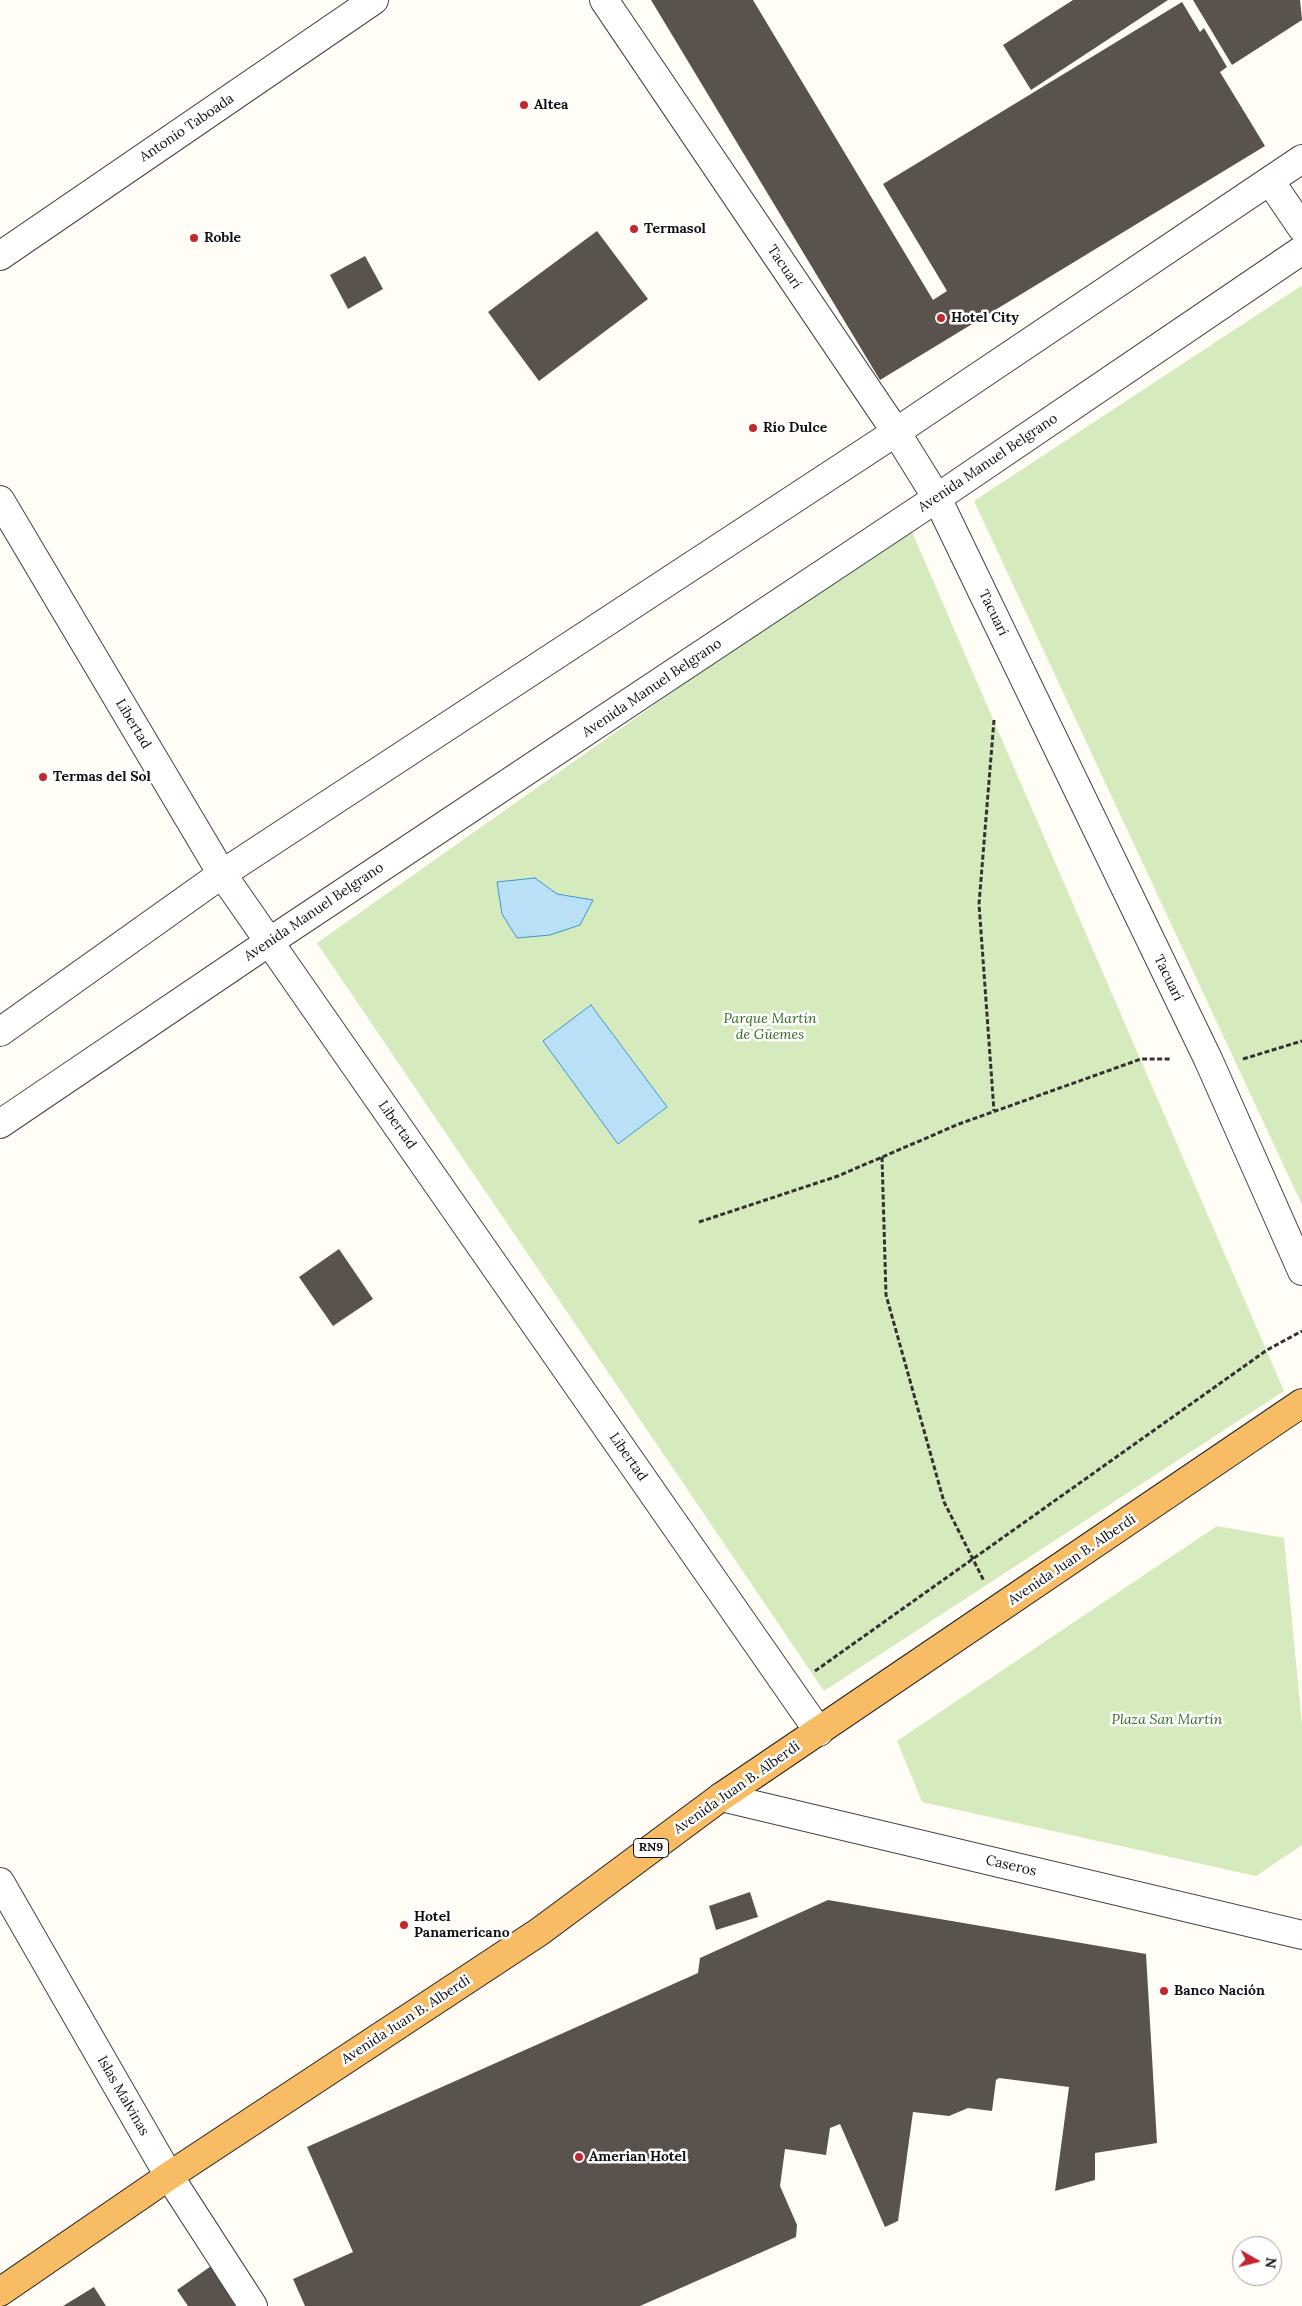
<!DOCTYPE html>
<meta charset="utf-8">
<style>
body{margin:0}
#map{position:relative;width:1302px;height:2306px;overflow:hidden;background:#fffdf5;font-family:Lora,serif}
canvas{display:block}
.north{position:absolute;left:1232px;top:2236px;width:50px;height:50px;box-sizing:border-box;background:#fff;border:1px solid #a0a0a0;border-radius:50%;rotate:98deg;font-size:14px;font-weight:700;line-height:20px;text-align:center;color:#111}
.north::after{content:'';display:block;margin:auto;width:18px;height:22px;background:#c4262e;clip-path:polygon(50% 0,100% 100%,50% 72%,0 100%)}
</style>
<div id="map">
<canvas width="1302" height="2306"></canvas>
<div class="north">N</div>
</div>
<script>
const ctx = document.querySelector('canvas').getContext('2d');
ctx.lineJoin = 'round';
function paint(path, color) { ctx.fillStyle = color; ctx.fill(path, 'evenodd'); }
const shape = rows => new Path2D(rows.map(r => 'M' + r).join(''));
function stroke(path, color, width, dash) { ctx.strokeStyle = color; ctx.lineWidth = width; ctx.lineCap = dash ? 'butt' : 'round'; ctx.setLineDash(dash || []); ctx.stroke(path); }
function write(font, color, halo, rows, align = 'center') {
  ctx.font = font + ' Lora,serif'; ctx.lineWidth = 5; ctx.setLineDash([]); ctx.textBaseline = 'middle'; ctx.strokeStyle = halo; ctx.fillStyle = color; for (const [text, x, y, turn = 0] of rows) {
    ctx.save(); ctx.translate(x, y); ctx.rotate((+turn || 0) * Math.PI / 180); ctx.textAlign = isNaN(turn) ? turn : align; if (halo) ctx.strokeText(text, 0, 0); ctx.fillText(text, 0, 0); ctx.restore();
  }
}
paint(shape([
 [1301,286,1302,288,1302,1205,974,501],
 [909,525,1284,1391,824,1691,317,943],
 [1217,1526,1284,1538,1302,1725,1302,1845,1256,1876,922,1802,897,1741]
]), '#d5ebbd');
const water = shape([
 [535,878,557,894,593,900,580,925,550,935,517,938,502,914,497,882,535,878],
 [591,1005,667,1107,618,1144,543,1041,591,1005]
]);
paint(water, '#b9e0f7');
stroke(water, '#3f96cf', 1);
paint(shape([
 [651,0,753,0,933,300,947,291,883,184,1182,2,1200,32,1204,28,1227,67,1220,72,1265,146,880,380],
 [1073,0,1168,0,1031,90,1003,45],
 [1193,0,1300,0,1302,20,1232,65],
 [597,231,648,299,539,381,488,312],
 [365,256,383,289,348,309,330,275],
 [339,1249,373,1299,333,1326,299,1277],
 [750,1892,758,1917,716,1930,709,1906],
 [828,1900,1146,1954,1157,2143,1095,2153,1095,2180,1055,2191,1069,2087,999,2078,996,2080,992,2111,968,2108,949,2116,913,2112,898,2221,885,2227,840,2124,830,2128,826,2155,785,2149,780,2186,797,2225,796,2237,640,2306,305,2306,293,2279,353,2252,307,2147,698,1973,700,1958],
 [214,2264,242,2306,188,2306,177,2290],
 [94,2287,106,2306,63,2306]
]), '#5a524d');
const minor = shape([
 [604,0,896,432,937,498,1208,1059,1302,1271],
 [1270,181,1302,228],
 [0,256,374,0],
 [0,500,222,874,819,1732],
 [0,1032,222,874,896,432,1302,159],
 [0,1124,269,942,937,498,1302,250],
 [721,1797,1302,1935],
 [0,1882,169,2176,253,2306]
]);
const trunk = shape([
 [0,2292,169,2176,539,1932,721,1797,1302,1403]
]);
stroke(minor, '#444', 30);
stroke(trunk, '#222', 30);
stroke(shape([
 [994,720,979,904,994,1111],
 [1243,1059,1302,1041],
 [882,1157,886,1295,944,1502,984,1581],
 [699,1222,838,1176,959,1124,1141,1059,1172,1059],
 [815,1671,1267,1350,1302,1331]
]), '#333', 3, [5, 2.5]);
stroke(minor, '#fff', 28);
stroke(trunk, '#f7bc64', 28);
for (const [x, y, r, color] of [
 [524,105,5,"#c4262e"],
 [634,229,5,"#c4262e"],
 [194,238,5,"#c4262e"],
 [941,318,5,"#c4262e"],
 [753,428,5,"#c4262e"],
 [43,777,5,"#c4262e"],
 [404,1925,5,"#c4262e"],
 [1164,1991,5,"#c4262e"],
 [579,2157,5,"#c4262e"]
]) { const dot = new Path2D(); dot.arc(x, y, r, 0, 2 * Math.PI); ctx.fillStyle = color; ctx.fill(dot); stroke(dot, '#fff', 2); }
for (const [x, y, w] of [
 [651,1848,35]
]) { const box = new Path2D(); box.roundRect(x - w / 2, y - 9.5, w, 19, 4); ctx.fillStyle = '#fff'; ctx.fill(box); stroke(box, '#111', 1); }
write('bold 12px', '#111', null, [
 ["RN9",651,1848]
]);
write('bold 14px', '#111', '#fff', [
 ["Altea",534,105],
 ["Termasol",644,229],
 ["Roble",204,238],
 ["Hotel City",951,318],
 ["Río Dulce",763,428],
 ["Termas del Sol",53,777],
 ["Hotel",414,1917],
 ["Panamericano",414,1933],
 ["Banco Nación",1174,1991],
 ["Amerian Hotel",589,2157]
], 'left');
write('14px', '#111', '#fff', [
 ["Antonio Taboada",187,128,-34],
 ["Tacuarí",784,267,56],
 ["Avenida Manuel Belgrano",988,463,-34],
 ["Tacuarí",993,613,64],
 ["Avenida Manuel Belgrano",652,688,-34],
 ["Libertad",133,724,59],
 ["Avenida Manuel Belgrano",314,912,-34],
 ["Tacuarí",1168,978,64],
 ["Libertad",397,1125,55],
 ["Libertad",628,1457,55],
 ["Avenida Juan B. Alberdi",1072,1560,-34],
 ["Avenida Juan B. Alberdi",737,1788,-35],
 ["Caseros",1011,1866,13],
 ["Avenida Juan B. Alberdi",406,2020,-33],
 ["Islas Malvinas",123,2096,60]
]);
write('italic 14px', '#2f6b1f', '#fff', [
 ["Parque Martín",770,1019],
 ["de Güemes",770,1035],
 ["Plaza San Martín",1167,1720]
]);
</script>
